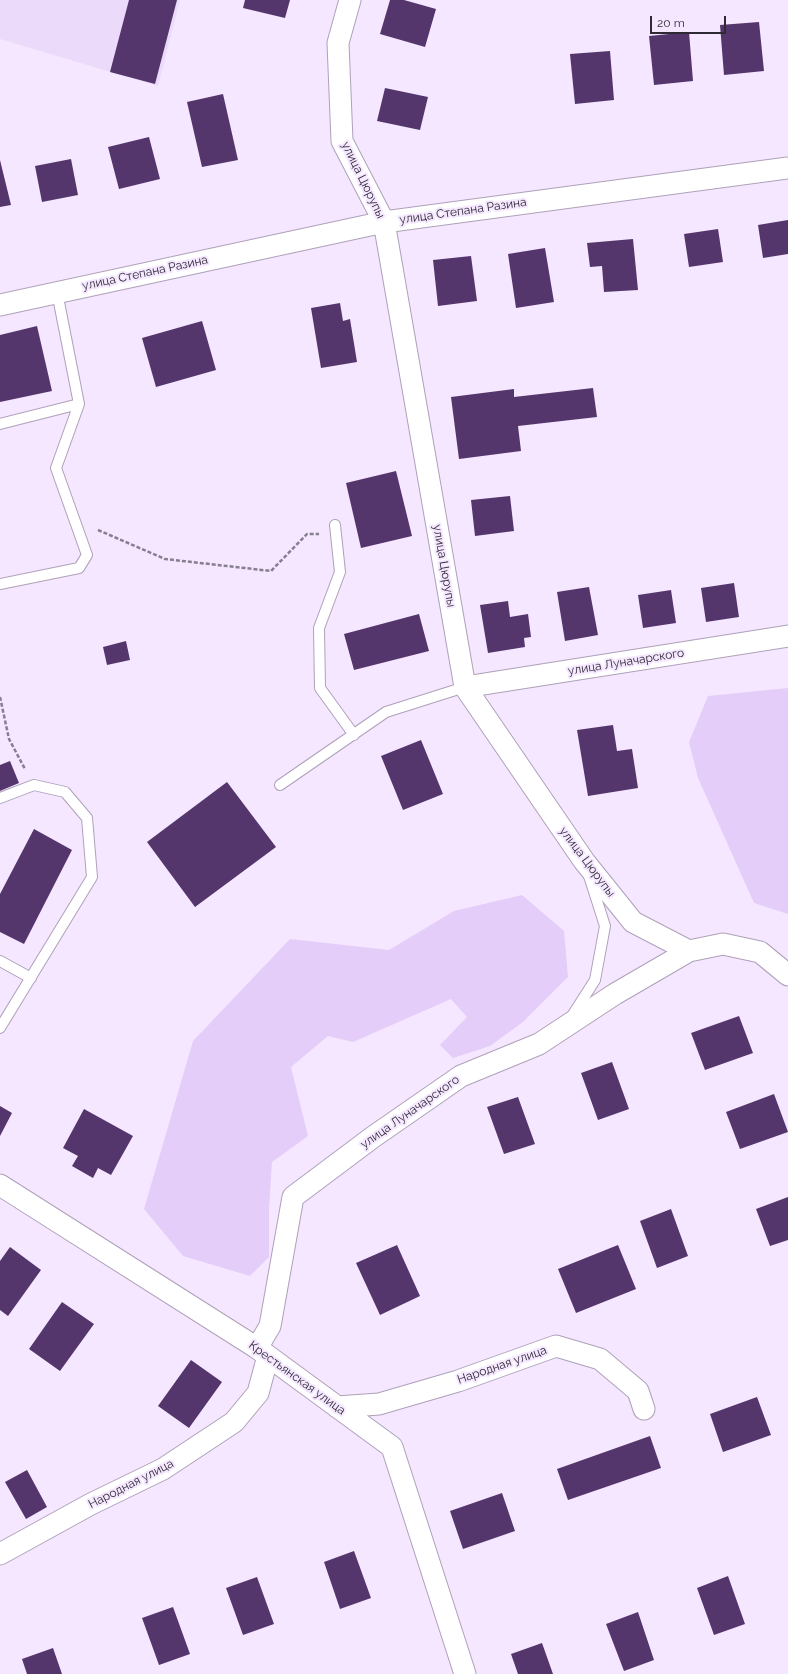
<!DOCTYPE html>
<meta charset="utf-8">
<style>
body{margin:0}
#map{position:relative;width:788px;height:1674px;overflow:hidden;background:#f4e7ff;font-family:Raleway,sans-serif}
canvas{display:block}
.scale{position:absolute;left:650px;top:16px;width:76px;height:18px;box-sizing:border-box;border:2px solid #2e2933;border-top:0;padding-left:5px;font-size:12px;line-height:14px;white-space:nowrap;color:#2e2933;-webkit-text-stroke:3px #f4e7ff;paint-order:stroke}
</style>
<div id="map">
<canvas width="788" height="1674"></canvas>
<div class="scale">20 m</div>
</div>
<script>
const ctx = document.querySelector('canvas').getContext('2d');
ctx.lineJoin = 'round';
function paint(path, color) { ctx.fillStyle = color; ctx.fill(path, 'evenodd'); }
const shape = rows => new Path2D(rows.map(r => 'M' + r).join(''));
function stroke(path, color, width, dash) { ctx.strokeStyle = color; ctx.lineWidth = width; ctx.lineCap = dash ? 'butt' : 'round'; ctx.setLineDash(dash || []); ctx.stroke(path); }
function write(font, color, halo, rows, align = 'center') {
  ctx.font = font + ' Raleway,sans-serif'; ctx.lineWidth = 4; ctx.setLineDash([]); ctx.textBaseline = 'middle'; ctx.strokeStyle = halo; ctx.fillStyle = color; for (const [text, x, y, turn = 0] of rows) {
    ctx.save(); ctx.translate(x, y); ctx.rotate((+turn || 0) * Math.PI / 180); ctx.textAlign = isNaN(turn) ? turn : align; if (halo) ctx.strokeText(text, 0, 0); ctx.fillText(text, 0, 0); ctx.restore();
  }
}
paint(shape([
 [0,0,180,0,158,86,0,39]
]), '#ebdaf9');
paint(shape([
 [788,688,788,914,754,903,698,778,689,742,708,696],
 [522,895,564,931,568,977,523,1022,490,1046,453,1058,440,1045,467,1017,451,999,353,1042,328,1036,291,1067,308,1136,272,1162,269,1208,269,1257,250,1276,183,1256,144,1209,193,1041,290,939,389,950,454,911]
]), '#e5cdf9');
paint(shape([
 [129,0,177,0,155,84,110,72],
 [245,0,290,0,285,18,243,8],
 [390,0,404,0,436,9,425,47,380,34],
 [759,22,764,71,724,75,720,25],
 [689,32,693,81,654,85,649,36],
 [610,51,614,100,575,104,570,54],
 [385,88,428,97,420,130,377,121],
 [223,94,238,160,202,167,187,102],
 [149,137,160,179,119,189,108,147],
 [71,159,78,195,42,202,35,166],
 [0,160,11,205,0,207],
 [788,220,788,254,763,258,758,225],
 [718,229,723,262,689,267,684,234],
 [633,239,638,290,604,292,602,266,590,267,587,243],
 [545,248,554,302,516,308,508,254],
 [471,256,477,301,438,306,433,260],
 [340,303,343,321,350,319,357,362,321,368,311,308],
 [202,321,216,370,156,387,142,338],
 [37,326,52,391,0,402,0,335],
 [593,388,597,417,518,426,521,451,459,459,451,397,514,389,514,397],
 [396,471,412,536,361,548,346,483],
 [510,496,514,531,475,536,471,500],
 [734,583,739,617,706,622,701,588],
 [589,587,598,635,565,641,557,592],
 [671,590,676,623,643,628,638,595],
 [508,601,510,617,528,614,531,637,524,638,525,647,488,653,480,605],
 [419,614,429,651,354,670,344,634],
 [126,641,130,660,107,665,103,647],
 [613,725,617,751,632,749,638,788,588,796,577,730],
 [421,740,443,794,403,810,381,756],
 [10,761,19,783,0,791,0,765],
 [227,782,276,847,195,907,147,842],
 [34,829,72,850,24,944,0,932,0,894],
 [739,1016,753,1053,705,1070,691,1033],
 [612,1062,629,1109,598,1120,581,1073],
 [774,1094,788,1132,740,1149,726,1112],
 [518,1097,535,1144,504,1154,487,1107],
 [0,1106,12,1113,0,1136],
 [84,1109,133,1136,111,1175,98,1168,93,1178,72,1166,78,1156,63,1148],
 [788,1197,788,1240,770,1246,756,1209],
 [671,1209,688,1256,657,1268,640,1221],
 [397,1245,420,1296,380,1315,356,1263],
 [618,1245,636,1289,576,1313,558,1269],
 [10,1247,41,1270,8,1316,0,1310,0,1261],
 [62,1302,94,1324,60,1371,29,1349],
 [191,1360,222,1382,189,1428,158,1406],
 [757,1397,771,1435,723,1452,710,1414],
 [650,1436,661,1468,568,1500,557,1469],
 [27,1470,47,1507,26,1519,5,1482],
 [502,1493,515,1531,463,1549,450,1511],
 [354,1551,371,1598,340,1609,324,1562],
 [728,1576,745,1624,714,1635,697,1588],
 [257,1577,274,1624,243,1635,226,1588],
 [173,1607,190,1654,159,1665,142,1618],
 [638,1612,654,1660,624,1671,606,1624],
 [542,1643,553,1674,518,1674,511,1654],
 [53,1648,62,1674,27,1674,22,1659]
]), '#55366c');
const service = shape([
 [0,424,79,404],
 [335,525,340,572,319,628,320,688,354,735],
 [0,584,79,568,87,555,56,468,79,404,57,292],
 [280,785,386,712,465,687],
 [0,798,34,785,65,792,87,818,92,877,0,1028],
 [0,961,31,978],
 [572,1016,595,980,605,926,589,876]
]);
const minor = shape([
 [350,0,338,43,342,141,384,222,465,687,584,861,633,922,689,951,723,944,760,952,788,975],
 [0,305,384,222,788,168],
 [465,687,788,636],
 [0,1185,257,1348,392,1447,465,1674],
 [257,1348,270,1326,293,1197,373,1137,461,1076,539,1044,615,994,689,951],
 [337,1407,379,1404,458,1381,556,1346,600,1359,638,1391,644,1409],
 [0,1554,91,1504,163,1469,234,1422,258,1393,268,1356]
]);
stroke(service, '#aea1b8', 12);
stroke(minor, '#aea1b8', 23);
stroke(shape([
 [98,530,165,559,271,571,307,534,319,534],
 [0,697,9,739,25,769]
]), '#877f8f', 2.5, [4, 2]);
stroke(service, '#fff', 10);
stroke(minor, '#fff', 21);
write('12px', '#2e2933', '#f4e7ff', [
 ["улица Цюрупы",363,180,64],
 ["улица Степана Разина",463,211,-8],
 ["улица Степана Разина",145,273,-12],
 ["улица Цюрупы",444,566,80],
 ["улица Луначарского",626,662,-9],
 ["улица Цюрупы",587,862,53],
 ["улица Луначарского",410,1112,-35],
 ["Народная улица",502,1365,-19],
 ["Крестьянская улица",297,1378,36],
 ["Народная улица",131,1484,-27]
]);
</script>
